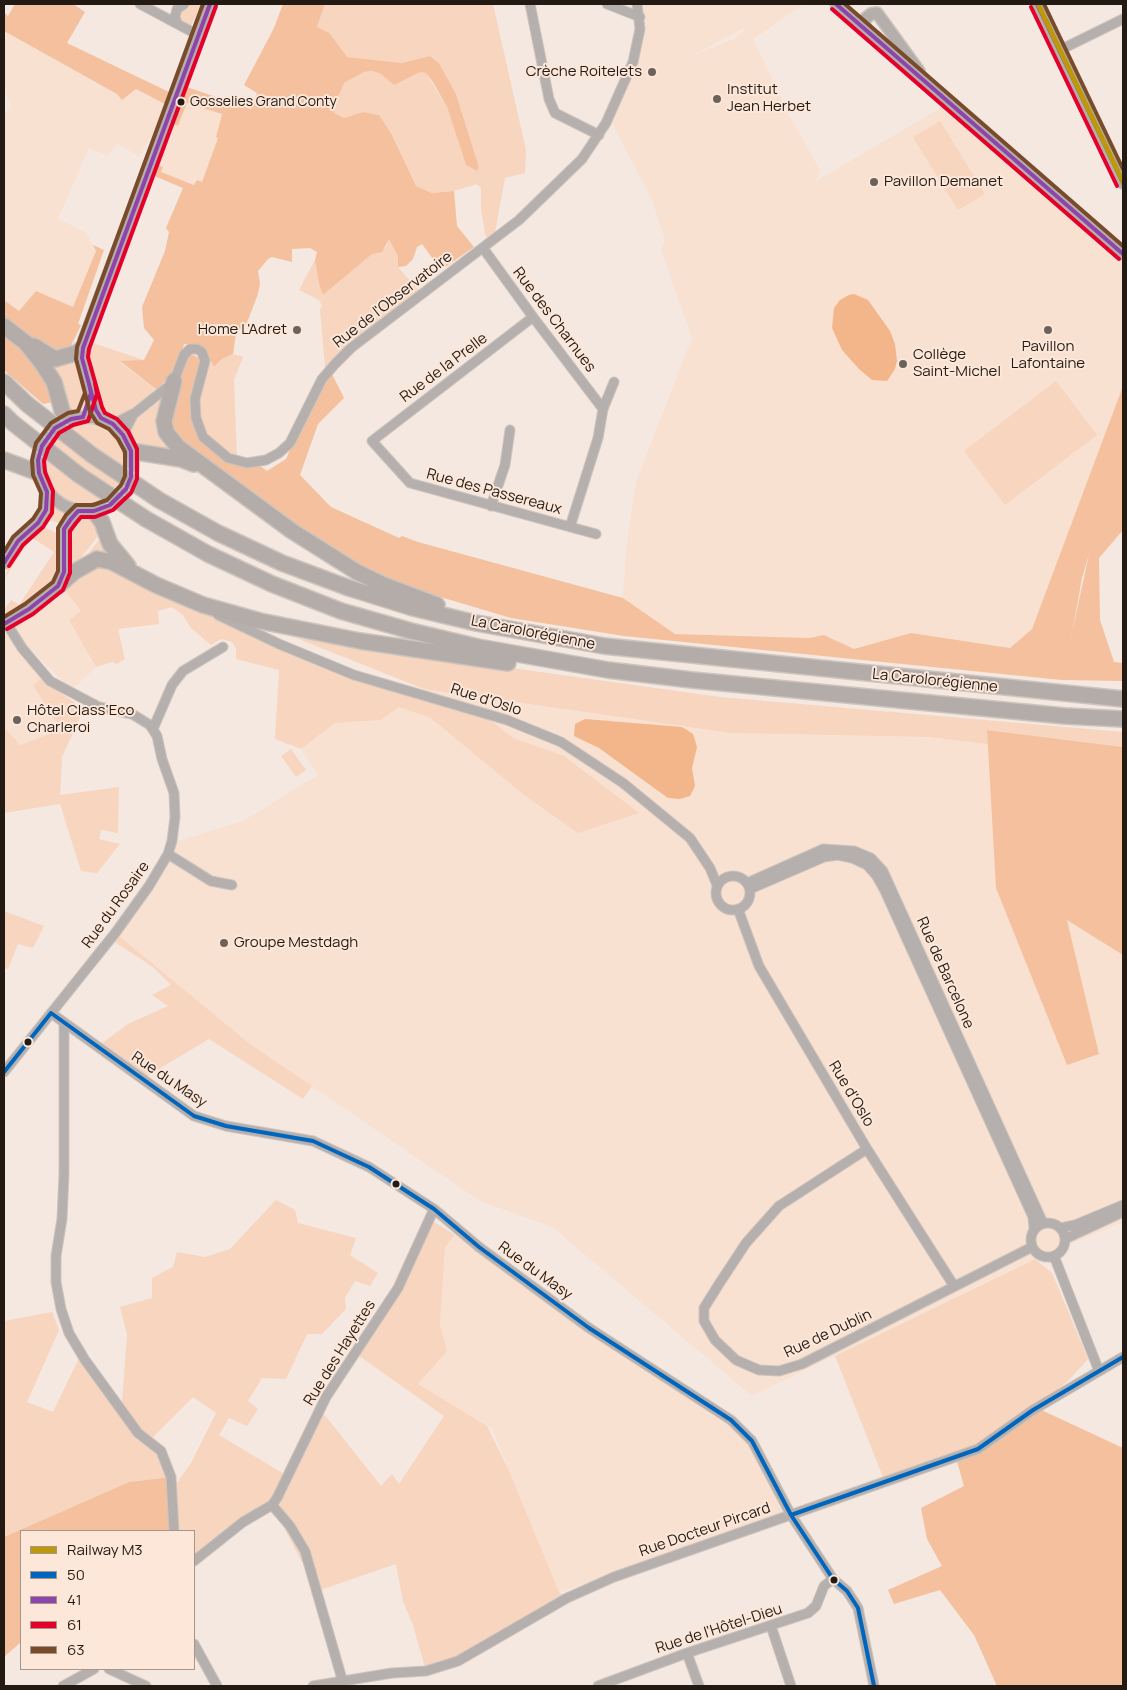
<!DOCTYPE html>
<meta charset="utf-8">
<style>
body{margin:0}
#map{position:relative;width:1127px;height:1690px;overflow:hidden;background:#f4e8e1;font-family:Manrope,sans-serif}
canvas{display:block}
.frame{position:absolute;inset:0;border:5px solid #231a14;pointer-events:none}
.legend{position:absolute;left:20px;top:1530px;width:175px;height:140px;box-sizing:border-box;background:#fce7d9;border:1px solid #a5958a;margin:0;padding:6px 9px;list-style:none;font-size:15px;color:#231a14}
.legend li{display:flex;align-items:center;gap:10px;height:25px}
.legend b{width:25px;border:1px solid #a5958a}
</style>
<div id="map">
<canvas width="1127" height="1690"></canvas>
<div class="frame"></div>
<ul class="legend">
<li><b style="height:6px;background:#bd990a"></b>Railway M3</li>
<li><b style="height:6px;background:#0065bd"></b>50</li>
<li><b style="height:6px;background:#8e44ad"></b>41</li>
<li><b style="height:6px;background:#e4002b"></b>61</li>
<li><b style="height:6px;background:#7a4b2a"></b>63</li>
</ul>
</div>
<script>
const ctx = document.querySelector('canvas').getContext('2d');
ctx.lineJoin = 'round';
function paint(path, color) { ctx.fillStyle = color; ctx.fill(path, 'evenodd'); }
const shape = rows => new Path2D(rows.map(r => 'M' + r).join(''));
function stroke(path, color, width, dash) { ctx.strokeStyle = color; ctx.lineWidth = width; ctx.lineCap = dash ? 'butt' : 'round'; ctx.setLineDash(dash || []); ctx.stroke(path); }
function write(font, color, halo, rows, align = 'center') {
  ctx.font = font + ' Manrope,sans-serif'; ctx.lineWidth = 4; ctx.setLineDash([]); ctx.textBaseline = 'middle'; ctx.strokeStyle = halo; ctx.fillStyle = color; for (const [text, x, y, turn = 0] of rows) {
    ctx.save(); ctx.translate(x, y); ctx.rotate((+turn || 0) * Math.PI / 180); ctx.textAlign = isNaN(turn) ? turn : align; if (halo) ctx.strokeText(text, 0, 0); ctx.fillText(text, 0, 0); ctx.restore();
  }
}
paint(shape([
 [642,4,804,4,753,39,789,115,820,170,816,181,949,103,1123,258,1123,386,1032,629,1010,648,911,633,854,650,824,635,809,638,675,634,623,598,626,550,636,482,692,338,661,250,665,240,652,200,609,117,644,30],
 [748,26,734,39,696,54,697,53],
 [4,31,117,94,122,100,136,89,165,104,154,132,139,157,117,143,108,156,89,148,58,219,86,232,96,251,73,307,36,291,19,311,4,300,4,115,11,106,4,90],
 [187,102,222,114,216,136,218,138,202,182,195,185,161,172,162,167,157,165,173,124,178,126],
 [63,588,82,611,69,620,96,667,72,690,34,653,36,651,25,652,46,677,33,685,61,730,20,745,4,727,4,627],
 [424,689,731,733,928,737,1123,758,1123,1222,1012,1269,752,1396,552,1227,480,1201,250,1044,119,936,178,841,243,821,318,775,301,749,335,723,381,720],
 [459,1231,746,1434,791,1515,668,1558,559,1592,492,1429,418,1384,447,1351,440,1325,445,1247]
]), '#f9e1d2');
paint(shape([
 [188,4,201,4,191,26,183,27,177,19,179,8],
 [325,4,493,4,526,150,525,173,505,178,495,233,486,238,481,209,481,188,477,184,454,191,432,193,416,186,391,133,379,115,363,112,344,118,334,113,335,105,344,83,364,72,372,71,381,74,394,84,420,72,426,73,447,107,466,165,477,171,479,167,456,94,439,63,430,56,402,63,347,57,317,27],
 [940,121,985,194,958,210,913,137],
 [389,238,399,256,398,267,418,290,325,367,320,310,322,306,319,300,299,290,315,260,319,284,323,295,372,254,386,247],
 [84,340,144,360,120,362,155,389,144,405,123,420,106,420,123,435,131,451,133,465,126,489,110,505,94,511,78,511,57,502,47,492,39,473,38,460,42,446,55,428,71,419,83,417,101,418,90,398],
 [36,352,78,354,89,404,86,411,72,415],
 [202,352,214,367,222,359,233,354,243,357,234,380,237,460,200,430,199,406],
 [1056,381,1097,435,1005,505,964,451],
 [169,393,179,452,138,445,130,434,130,426,135,419],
 [51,506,69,515,62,527,57,522,46,519],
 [79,518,93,519,101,532,80,559,80,563,69,572,69,527],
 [43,527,55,532,59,537,62,559,56,582,27,604,8,615,4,610,11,600,19,605,54,552,31,537,4,580,12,557,20,544,37,529],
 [103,535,114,556,84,559],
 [107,564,250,634,486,717,513,738,564,756,639,813,578,833,524,795,431,718,399,707,381,720,335,723,301,749,275,739,279,670,236,659,236,649,232,642,221,639,211,645,191,628,183,615,172,607,158,611,159,624,118,629,125,659,117,664,112,662,96,667,69,620,81,611,63,588,95,565],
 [296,638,720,697,1123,732,1123,747,987,730,988,744,928,737,731,733,424,689],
 [41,679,84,709,62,757,60,795,119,787,118,833,101,830,99,839,120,844,97,873,81,871,60,804,4,813,4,727,20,745,61,730,33,685],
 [291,749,306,770,296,777,281,756],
 [4,911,44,926,33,948,18,944,8,969,4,968],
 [119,936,250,1044,312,1086,303,1099,209,1039,147,1076,101,1044,128,1024,168,1006,152,995,171,985,153,967,110,939],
 [276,1200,295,1210,298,1223,356,1238,350,1255,378,1273,370,1286,355,1281,345,1298,346,1309,322,1334,307,1334,286,1379,262,1378,248,1401,258,1409,247,1426,229,1418,219,1435,284,1474,320,1409,381,1486,392,1474,399,1484,444,1416,355,1353,401,1281,429,1219,455,1235,445,1247,440,1325,447,1351,418,1384,487,1426,510,1473,559,1592,567,1598,458,1661,426,1671,413,1625,403,1601,396,1564,317,1591,272,1505,194,1562,194,1531,174,1531,172,1490,191,1463,216,1413,193,1397,149,1441,171,1477,129,1482,4,1537,4,1321,52,1312,59,1330,27,1402,53,1412,81,1354,146,1438,122,1402,127,1335,120,1307,152,1298,152,1278,173,1267,177,1252,205,1257,230,1249],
 [1035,1259,1052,1273,1088,1359,1068,1381,989,1443,883,1477,835,1356]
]), '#f7d5bf');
paint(shape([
 [15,4,73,4,85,12,67,43,169,92,165,104,136,89,122,100,117,94,4,31,4,12,8,16],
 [283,4,325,4,317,27,329,33,347,57,402,63,430,56,439,63,456,94,479,167,477,171,466,165,447,107,433,82,426,73,420,72,394,85,381,74,372,71,364,72,344,83,335,105,334,113,344,118,363,112,379,115,391,133,416,186,432,193,454,191,457,226,474,247,441,270,422,244,417,247,413,259,406,266,398,267,398,256,389,239,382,252,372,254,323,295,319,284,315,260,317,252,310,248,292,249,292,262,272,257,268,259,258,271,260,283,258,294,246,325,236,333,233,354,222,359,214,367,204,350,197,345,184,344,178,366,157,390,120,361,144,360,154,340,144,328,142,307,165,251,169,232,166,228,183,188,152,175,157,165,163,167,161,172,194,185,197,180,202,182,218,138,216,137,222,114,187,103,178,126,173,124,184,86,251,109,257,93,244,85,274,28],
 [93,245,104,250,78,324,81,325,68,352,45,352,4,323,4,300,19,311,36,291,73,307,96,251],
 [4,335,21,347,45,375,53,402,43,404,4,370],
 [191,354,199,358,201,378,197,428,212,450,259,465,267,471,286,459,311,401,330,370,344,398,318,424,300,475,331,507,399,538,402,536,418,542,623,598,675,634,809,638,824,635,854,649,911,633,1010,648,1032,629,1123,386,1123,530,1099,558,1100,620,1114,662,1123,663,1123,681,1062,680,624,636,511,618,407,587,375,573,297,526,166,432,178,374],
 [1089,554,1071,638,1071,639,1082,578],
 [987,730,1123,747,1123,955,1067,920,1099,1054,1067,1065,996,888],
 [1037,1408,1123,1448,1123,1686,997,1686,974,1635,940,1590,894,1604,888,1590,942,1566,927,1539,921,1508,964,1486,956,1458],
 [171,1477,174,1531,21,1531,21,1642,4,1657,4,1537,129,1482]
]), '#f4c09d');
paint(shape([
 [854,294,868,300,890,331,895,344,897,361,895,369,887,381,872,380,859,369,842,350,832,328,834,308,840,300,849,295],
 [585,719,682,727,693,734,697,747,692,768,695,786,690,796,680,799,668,798,599,748,574,736,575,724]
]), '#f3b58a');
const street = shape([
 [140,4,198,35],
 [530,4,549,99,555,113,599,135],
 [607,4,640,17],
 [177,23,175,17,177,9,184,4],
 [1060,50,1123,19],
 [483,248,533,317,603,409],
 [533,317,372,441,410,483,596,534],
 [113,424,135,413,165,389,174,381,184,355,190,349,197,349,202,352,205,361,195,399,196,418,203,437,228,458,247,463,266,460,279,453,290,443,322,379,335,364,351,348,519,220,582,159,606,123,633,62,640,29,637,4],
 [123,435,133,415],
 [491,506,505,465,510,430],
 [570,527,598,438,603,409,614,382],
 [218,615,279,644,354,675,507,720,561,742,623,783,690,838,710,868,717,885],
 [153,729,172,685,183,671,223,647],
 [168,854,211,881,232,885],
 '716 893a17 17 0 1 1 34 0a17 17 0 1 1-34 0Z',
 [747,883,823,849,854,851,871,858,883,871,1043,1223],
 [750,889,824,857,838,855,852,858,867,865,876,875,884,889,1033,1217,1034,1229],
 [738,909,759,966,867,1149,954,1286],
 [51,1013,194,1116,226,1126,313,1141,369,1167,434,1209,479,1247,589,1328,731,1420,752,1441,791,1515,833,1579,847,1591,858,1608,874,1686],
 [64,1023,64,1174,62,1219,56,1256,56,1282,61,1309,69,1333,85,1360,138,1433,161,1451,171,1477,174,1531],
 [4,1072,116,932,149,886,168,854,172,841,175,817,174,793,162,759,157,736,150,725,132,714,99,707,50,681,22,648,4,619],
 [867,1149,779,1206,746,1243,719,1284,704,1308,704,1321,715,1340,736,1360,759,1370,779,1371,802,1364,1032,1247],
 '1031 1240a17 17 0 1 1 34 0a17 17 0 1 1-34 0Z',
 [1061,1228,1075,1225,1123,1205],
 [1065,1239,1123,1212],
 [1054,1256,1099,1371],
 [272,1505,290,1526,305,1551,344,1686],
 [194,1561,243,1522,272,1505,277,1498,326,1397,398,1288,434,1209],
 [771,1626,791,1686],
 [194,1644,217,1686],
 [687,1653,699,1686],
 [109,1669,146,1686],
 [63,1686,94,1669],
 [313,1686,392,1673,426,1671,458,1661,567,1598,614,1577,978,1449,1033,1410,1123,1357],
 [598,1686,687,1653,808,1613,816,1606,824,1586,833,1579]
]);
const secondary = shape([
 [836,4,919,78,1123,254],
 [1037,4,1123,183],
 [864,27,865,19,871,14,877,13,919,71],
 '39 464a47 47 0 1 1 94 0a47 47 0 1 1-94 0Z',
 [101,418,96,410,82,358,84,340,210,4],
 [4,563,18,541,43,516,46,510,47,492],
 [4,624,29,609,58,586,64,572,64,529,78,511]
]);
const highway = shape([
 [4,326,26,343,41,362,54,382,63,414,71,419],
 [34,346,55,359,76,353,83,348],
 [174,381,164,421,166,432,178,447,292,531,357,572,384,585,437,605],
 [4,382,27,404],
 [4,414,13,423],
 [131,451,181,459,194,464],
 [4,460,39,473],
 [159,500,218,533,282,563,349,588,413,608,476,623,604,646,1123,699],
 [94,511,102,522,110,544,128,566],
 [146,519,208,554,272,584,341,611,411,631,478,647,608,670,692,680,1065,716,1123,719],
 [58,586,74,572,97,559,112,562,156,585,203,605,260,621,360,641,508,663]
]);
stroke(street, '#cdc4be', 11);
stroke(secondary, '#cdc4be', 14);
stroke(highway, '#cdc4be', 18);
stroke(street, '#b5b0ad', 9);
stroke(secondary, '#b5afab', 11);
stroke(highway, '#b4aca8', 15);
const highwayBridge = shape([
 [27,404,92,455,159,500],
 [13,423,79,475,146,519]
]);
stroke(highwayBridge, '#cdc4be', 18, []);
stroke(highwayBridge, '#b4aca8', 15);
stroke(shape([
 [51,1013,194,1116,226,1126,313,1141,369,1167,434,1209,479,1247,589,1328,731,1420,752,1441,791,1515,833,1579,847,1591,858,1608,874,1686],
 [4,1072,51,1013],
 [791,1515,978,1449,1033,1410,1123,1357]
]), '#0065bd', 4);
stroke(shape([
 [836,4,1123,254],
 [1037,4,1123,183],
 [4,563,18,541,38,523,46,510,47,492,39,473,38,460,42,446,55,428,71,419,83,417,91,393,89,384],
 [4,624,29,609,58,586,64,572,64,529,71,519,78,511,94,511,110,505,126,489,131,477,131,451,123,435,113,424,101,418,96,410,82,358,83,348,210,4]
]), '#8e44ad', 4);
stroke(shape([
 [1031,7,1117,186],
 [832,9,1119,259],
 [9,566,23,545,43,527,52,513,53,491,45,472,44,461,48,449,59,433,73,425,88,421,97,394,95,383],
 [7,629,33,614,63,590,70,573,70,531,76,523,81,517,95,517,113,510,131,493,137,479,137,449,128,431,117,419,105,413,102,407,88,357,89,349,216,6]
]), '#e4002b', 4);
stroke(shape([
 [845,4,1123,246],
 [1044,4,1123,169],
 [4,552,13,537,33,519,40,508,41,493,33,475,32,460,36,443,51,423,68,413,78,411,85,393,83,385],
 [4,617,25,604,53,582,58,571,58,528,66,515,76,505,93,505,107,500,121,485,125,476,125,452,118,439,109,429,97,423,90,412,76,359,77,347,203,4]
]), '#7a4b2a', 4);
stroke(shape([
 [1038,4,1123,182]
]), '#bd990a', 5);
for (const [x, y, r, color] of [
 [652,72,5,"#6c625c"],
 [717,99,5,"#6c625c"],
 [181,102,4.5,"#231a14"],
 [874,182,5,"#6c625c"],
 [297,330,5,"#6c625c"],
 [1048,330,5,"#6c625c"],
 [903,364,5,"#6c625c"],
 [17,720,5,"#6c625c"],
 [224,943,5,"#6c625c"],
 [28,1042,4.5,"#231a14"],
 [396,1184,4.5,"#231a14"],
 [834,1580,4.5,"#231a14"]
]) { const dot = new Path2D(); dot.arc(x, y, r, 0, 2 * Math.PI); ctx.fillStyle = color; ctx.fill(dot); stroke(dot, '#fce7d9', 2); }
write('14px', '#231a14', '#fce7d9', [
 ["Gosselies Grand Conty",190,102]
], 'left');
write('15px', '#231a14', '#fce7d9', [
 ["Crèche Roitelets",642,72,"right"],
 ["Institut",727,90],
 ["Jean Herbet",727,107],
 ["Pavillon Demanet",884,182],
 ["Home L'Adret",287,330,"right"],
 ["Pavillon",1048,347,"center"],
 ["Lafontaine",1048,364,"center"],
 ["Collège",913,355],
 ["Saint-Michel",913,372],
 ["Hôtel Class‘Eco",27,711],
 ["Charleroi",27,728],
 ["Groupe Mestdagh",234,943]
], 'left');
write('15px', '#231a14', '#fce7d9', [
 ["Rue de l'Observatoire",393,300,-38],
 ["Rue des Charnues",554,320,53],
 ["Rue de la Prelle",444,368,-37],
 ["Rue des Passereaux",494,492,15],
 ["La Carolorégienne",533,633,11],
 ["La Carolorégienne",935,681,6],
 ["Rue d'Oslo",486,700,18],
 ["Rue du Rosaire",116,905,-54],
 ["Rue de Barcelone",945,973,66],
 ["Rue du Masy",169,1080,34],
 ["Rue d'Oslo",851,1094,59],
 ["Rue du Masy",535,1271,36],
 ["Rue de Dublin",828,1334,-25],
 ["Rue des Hayettes",340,1353,-58],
 ["Rue Docteur Pircard",705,1530,-19],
 ["Rue de l’Hôtel-Dieu",719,1629,-18]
]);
</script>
